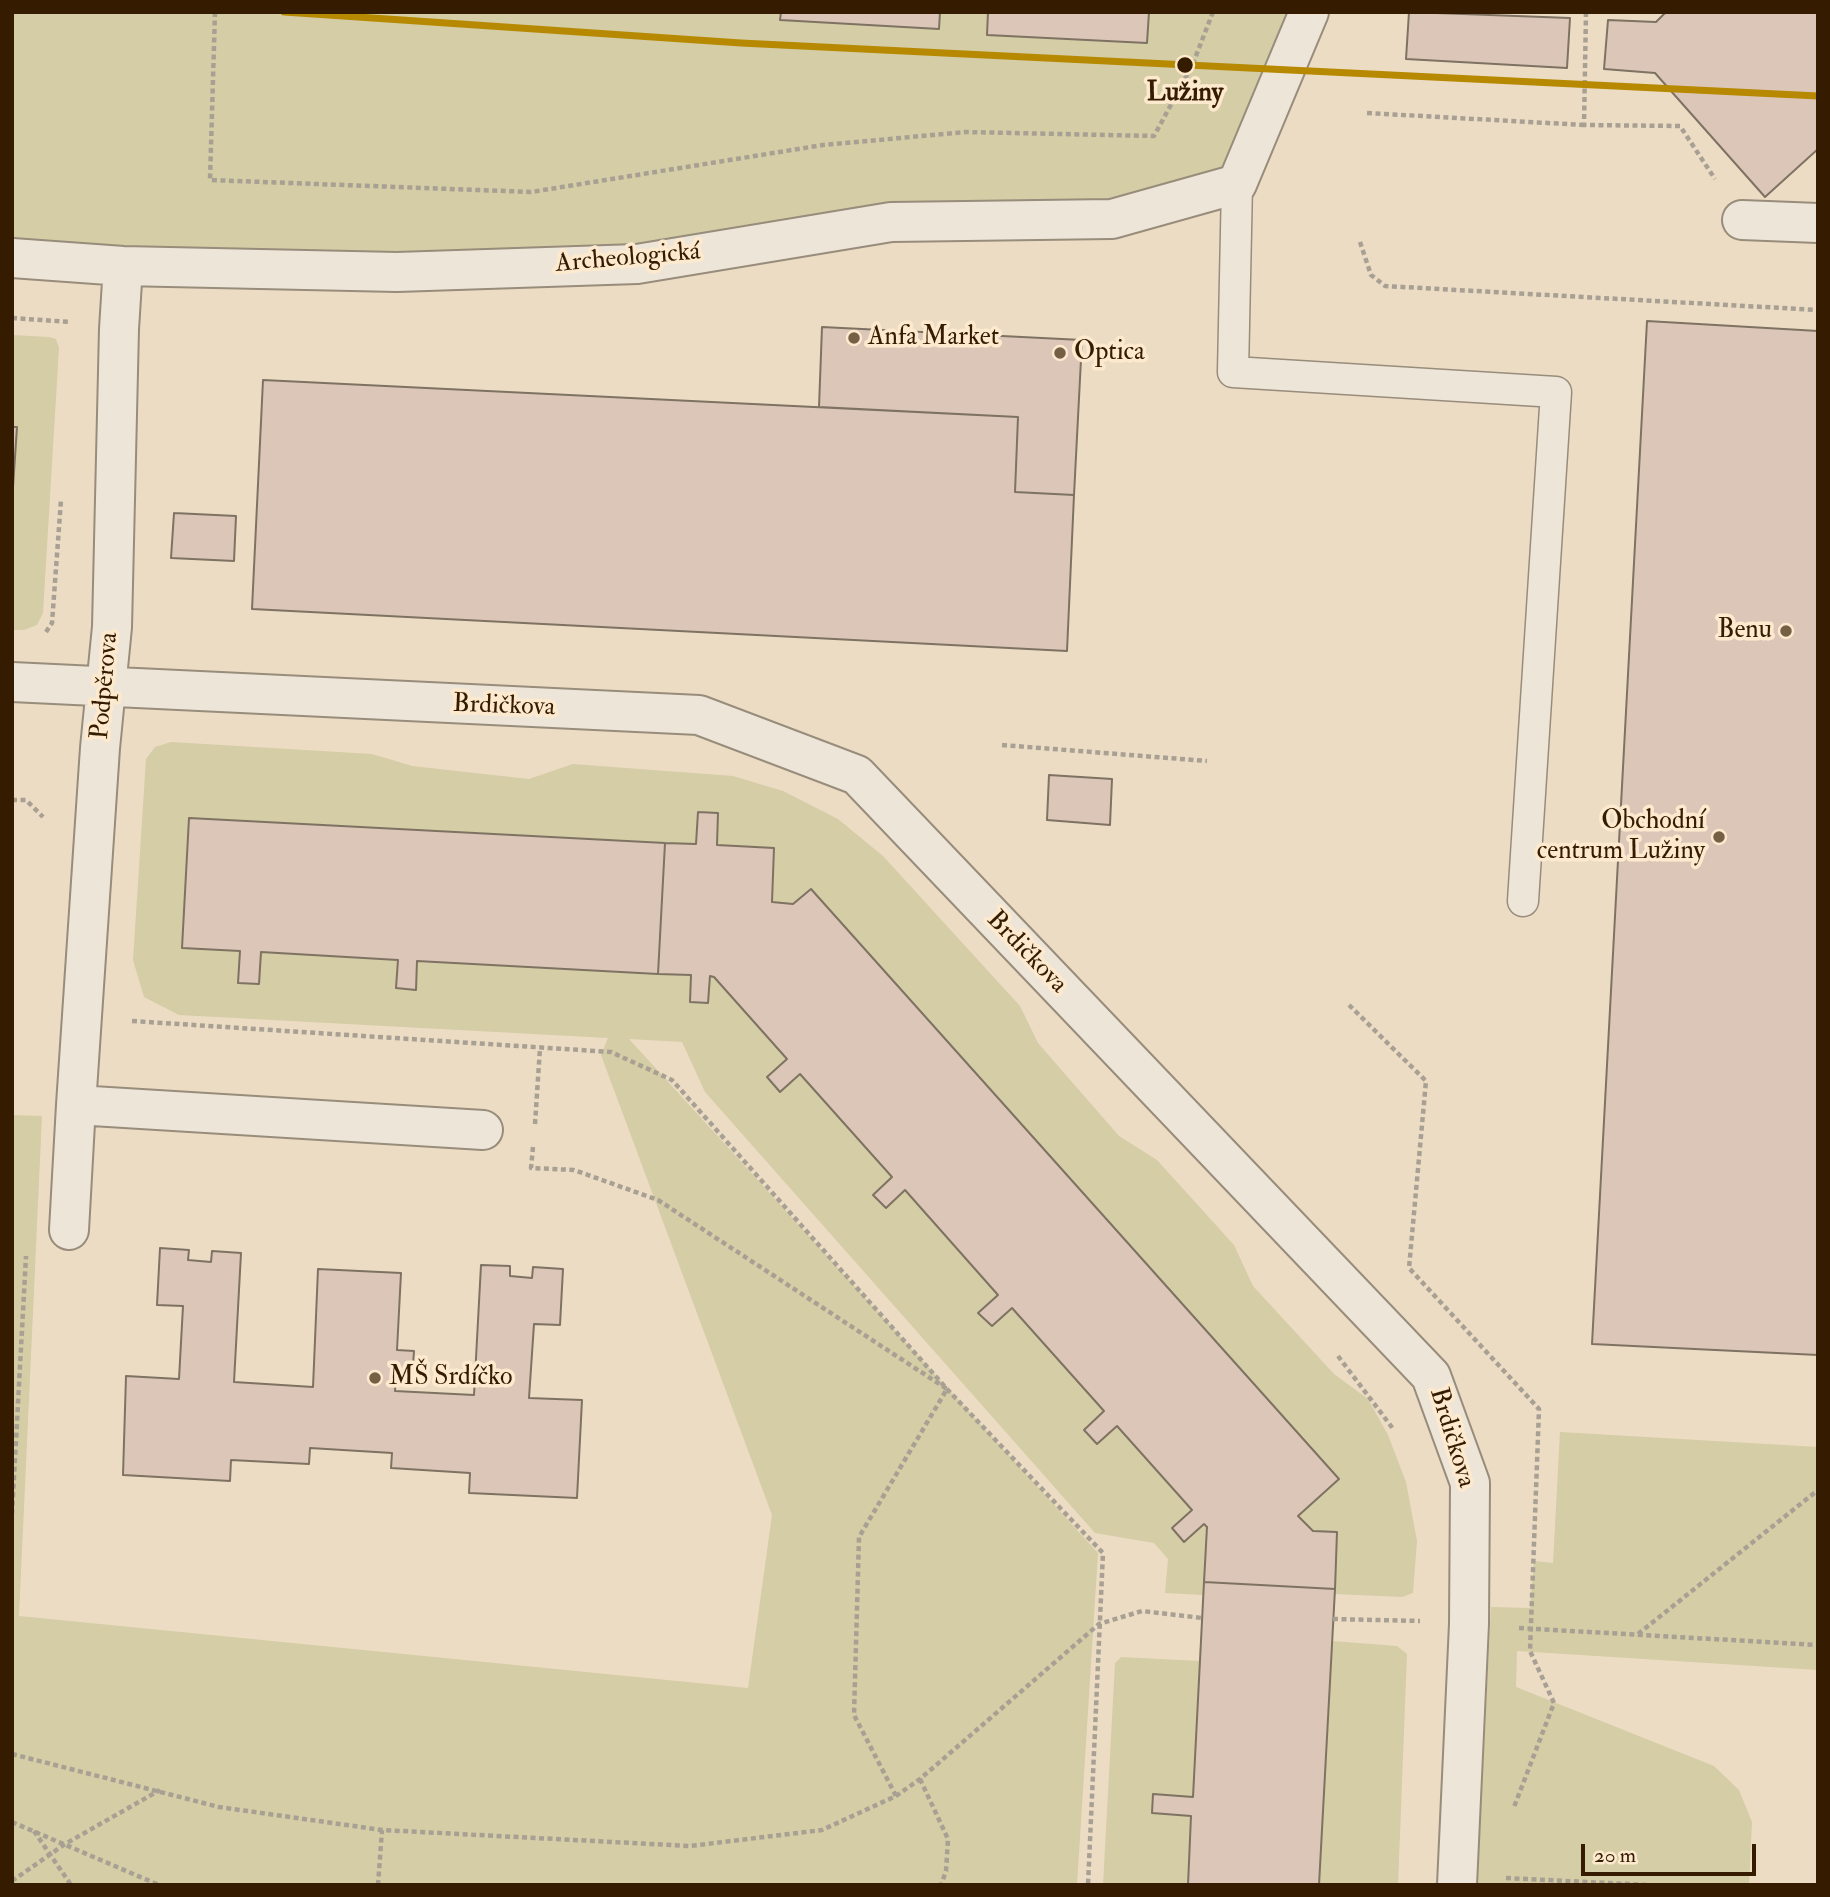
<!DOCTYPE html>
<meta charset="utf-8">
<style>
body{margin:0}
#map{position:relative;width:1830px;height:1897px;overflow:hidden;background:#ecdcc4;font-family:"IM FELL Double Pica",serif}
canvas{display:block}
.frame{position:absolute;inset:0;border:14px solid #351c00;pointer-events:none}
.scale{position:absolute;left:1581px;top:1844px;width:175px;height:32px;box-sizing:border-box;border:4px solid #351c00;border-top:0;padding-left:9px;font-size:21px;line-height:24px;white-space:nowrap;color:#351c00;-webkit-text-stroke:5px #fdeace;paint-order:stroke}
</style>
<div id="map">
<canvas width="1830" height="1897"></canvas>
<div class="frame"></div>
<div class="scale">20 m</div>
</div>
<script>
const ctx = document.querySelector('canvas').getContext('2d');
ctx.lineJoin = 'round';
function paint(path, color) { ctx.fillStyle = color; ctx.fill(path, 'evenodd'); }
const shape = rows => new Path2D(rows.map(r => 'M' + r).join(''));
function stroke(path, color, width, dash) { ctx.strokeStyle = color; ctx.lineWidth = width; ctx.lineCap = dash ? 'butt' : 'round'; ctx.setLineDash(dash || []); ctx.stroke(path); }
function write(font, color, halo, rows, align = 'center') {
  ctx.font = font + ' "IM FELL Double Pica",serif'; ctx.lineWidth = 7; ctx.setLineDash([]); ctx.textBaseline = 'middle'; ctx.strokeStyle = halo; ctx.fillStyle = color; for (const [text, x, y, turn = 0] of rows) {
    ctx.save(); ctx.translate(x, y); ctx.rotate((+turn || 0) * Math.PI / 180); ctx.textAlign = isNaN(turn) ? turn : align; if (halo) ctx.strokeText(text, 0, 0); ctx.fillText(text, 0, 0); ctx.restore();
  }
}
paint(shape([
 [12,12,1309,12,1237,184,637,264,12,258],
 [12,335,49,337,56,339,59,348,43,613,37,625,24,630,12,630,12,502,17,427,12,427],
 [171,742,372,754,412,766,529,779,573,764,733,776,783,791,838,819,883,856,1020,1006,1038,1043,1119,1136,1157,1160,1234,1245,1253,1286,1334,1374,1368,1399,1388,1435,1406,1482,1417,1541,1413,1593,1402,1597,1335,1594,1313,1531,1298,1516,1339,1479,811,889,793,904,772,902,774,848,717,845,718,813,698,812,696,844,189,818,182,947,240,951,239,983,259,984,261,952,398,960,396,988,415,990,417,961,691,975,690,1002,708,1003,710,976,714,977,892,1177,873,1195,886,1208,905,1190,998,1295,979,1313,992,1326,1012,1308,1104,1411,1084,1431,1097,1444,1117,1426,1192,1510,1172,1528,1184,1542,1204,1524,1207,1527,1203,1595,1165,1593,1168,1559,1154,1543,1095,1533,705,1092,682,1042,629,1039,1098,1553,1077,1885,12,1885,12,1115,42,1116,19,1616,748,1688,772,1515,601,1055,608,1038,179,1015,144,997,133,960,146,759,155,747],
 [1560,1432,1818,1447,1818,1670,1517,1651,1516,1687,1714,1766,1739,1790,1752,1822,1749,1885,1477,1885,1491,1607,1530,1608,1534,1561,1553,1563],
 [1332,1641,1397,1646,1407,1654,1398,1885,1319,1885],
 [1121,1657,1200,1661,1193,1797,1153,1794,1152,1813,1191,1816,1188,1885,1103,1885,1115,1663]
]), '#d4cda5');
const building = shape([
 [781,12,940,12,939,29,780,20,781,12],
 [988,12,1149,12,1147,43,987,35,988,12],
 [1409,12,1570,18,1567,68,1406,59,1409,12],
 [1666,12,1818,12,1818,149,1765,197,1655,73,1604,69,1608,20,1656,22,1666,12],
 [1647,321,1818,331,1818,1355,1592,1344,1647,321],
 [822,327,1082,340,1074,495,1015,492,1018,417,819,407,822,327],
 [263,380,1018,417,1015,492,1074,495,1067,651,252,609,263,380],
 [12,427,17,427,12,502,12,427],
 [174,513,236,516,234,561,171,558,174,513],
 [1049,775,1112,779,1110,825,1047,820,1049,775],
 [698,812,718,813,717,845,774,848,772,902,793,904,811,889,1339,1479,1298,1516,1313,1531,1337,1532,1335,1589,1204,1582,1207,1527,1204,1524,1184,1542,1172,1528,1192,1510,1117,1426,1097,1444,1084,1430,1104,1411,1012,1308,992,1326,978,1313,998,1295,905,1190,886,1208,873,1195,892,1177,800,1074,780,1092,767,1077,787,1059,714,977,710,976,708,1003,690,1002,691,975,658,974,665,843,696,844,698,812],
 [189,818,665,843,658,974,417,961,416,990,396,988,398,960,261,952,259,984,238,983,240,951,182,948,189,818],
 [160,1248,189,1250,188,1260,211,1262,212,1251,241,1253,234,1382,313,1387,318,1269,401,1273,397,1350,414,1351,412,1379,396,1378,395,1391,474,1395,481,1265,510,1266,510,1276,532,1278,533,1267,563,1269,560,1325,534,1324,529,1398,582,1400,577,1498,469,1493,470,1473,391,1468,392,1453,310,1448,309,1464,231,1460,230,1481,123,1475,126,1376,179,1379,183,1306,157,1305,160,1248],
 [1204,1582,1335,1589,1319,1885,1188,1885,1191,1816,1152,1813,1153,1794,1193,1797,1204,1582]
]);
paint(building, '#dcc6b8');
stroke(building, '#7e7262', 2);
const service = shape([
 [1237,184,1233,372,1556,392,1523,901]
]);
const pedestrian = shape([
 [1742,220,1818,223]
]);
const minor = shape([
 [12,258,123,266,397,272,637,264,891,222,1112,219,1237,184,1309,12],
 [123,266,119,329,112,627,100,748,76,1105,483,1130],
 [12,682,699,715,857,775,1431,1376,1470,1483,1469,1624,1457,1885],
 [69,1230,76,1105]
]);
stroke(service, '#988c7b', 33);
stroke(pedestrian, '#988c7b', 42);
stroke(minor, '#988c7b', 42);
stroke(shape([
 [215,12,210,180,531,192,823,145,966,132,1154,136,1192,66,1213,12],
 [1586,12,1584,125,1680,126,1715,179],
 [1367,113,1584,125],
 [1360,242,1371,275,1385,286,1818,310],
 [12,318,71,322],
 [46,632,52,623,61,500],
 [1002,745,1207,761],
 [12,800,26,800,43,817],
 [1349,1005,1426,1081,1409,1268,1539,1409,1530,1651,1554,1703,1514,1807],
 [132,1021,611,1052,672,1080,947,1389,1103,1553,1088,1885],
 [535,1124,540,1048],
 [533,1147,531,1168,574,1170,658,1200,947,1389,859,1537,854,1715,896,1796],
 [1338,1356,1394,1430],
 [12,1514,26,1256],
 [1333,1619,1420,1621],
 [1519,1628,1818,1645],
 [1638,1634,1818,1490],
 [12,1754,219,1807,382,1830,690,1846,822,1830,896,1796,920,1779,1099,1624,1142,1611,1202,1618],
 [920,1779,948,1839,946,1871,941,1885],
 [12,1822,159,1885],
 [34,1831,71,1885],
 [1506,1878,1649,1885],
 [12,1881,65,1844,160,1790],
 [378,1885,382,1830]
]), '#a9a094', 4.5, [5, 3.5]);
stroke(service, '#eee5d9', 30);
stroke(pedestrian, '#eee5d9', 38);
stroke(minor, '#eee5d9', 38);
stroke(shape([
 [284,12,741,43,1818,96]
]), '#b68900', 7);
for (const [x, y, r, color] of [
 [1185,65,9,"#351c00"],
 [854,338,7,"#755f45"],
 [1060,353,7,"#755f45"],
 [1786,631,7,"#755f45"],
 [1719,837,7,"#755f45"],
 [375,1378,7,"#755f45"]
]) { const dot = new Path2D(); dot.arc(x, y, r, 0, 2 * Math.PI); ctx.fillStyle = color; ctx.fill(dot); stroke(dot, '#fdeace', 2.5); }
write('bold 26px', '#351c00', '#fdeace', [
 ["Lužiny",1185,94]
]);
write('26px', '#351c00', '#fdeace', [
 ["Archeologická",628,259,-5],
 ["Podpěrova",106,686,-85],
 ["Brdičkova",504,707,2],
 ["Brdičkova",1026,953,46],
 ["Brdičkova",1451,1438,73]
]);
write('26px', '#351c00', '#fdeace', [
 ["Anfa Market",868,338],
 ["Optica",1074,353],
 ["Benu",1772,631,"right"],
 ["Obchodní",1705,822,"right"],
 ["centrum Lužiny",1705,852,"right"],
 ["MŠ Srdíčko",389,1378]
], 'left');
</script>
